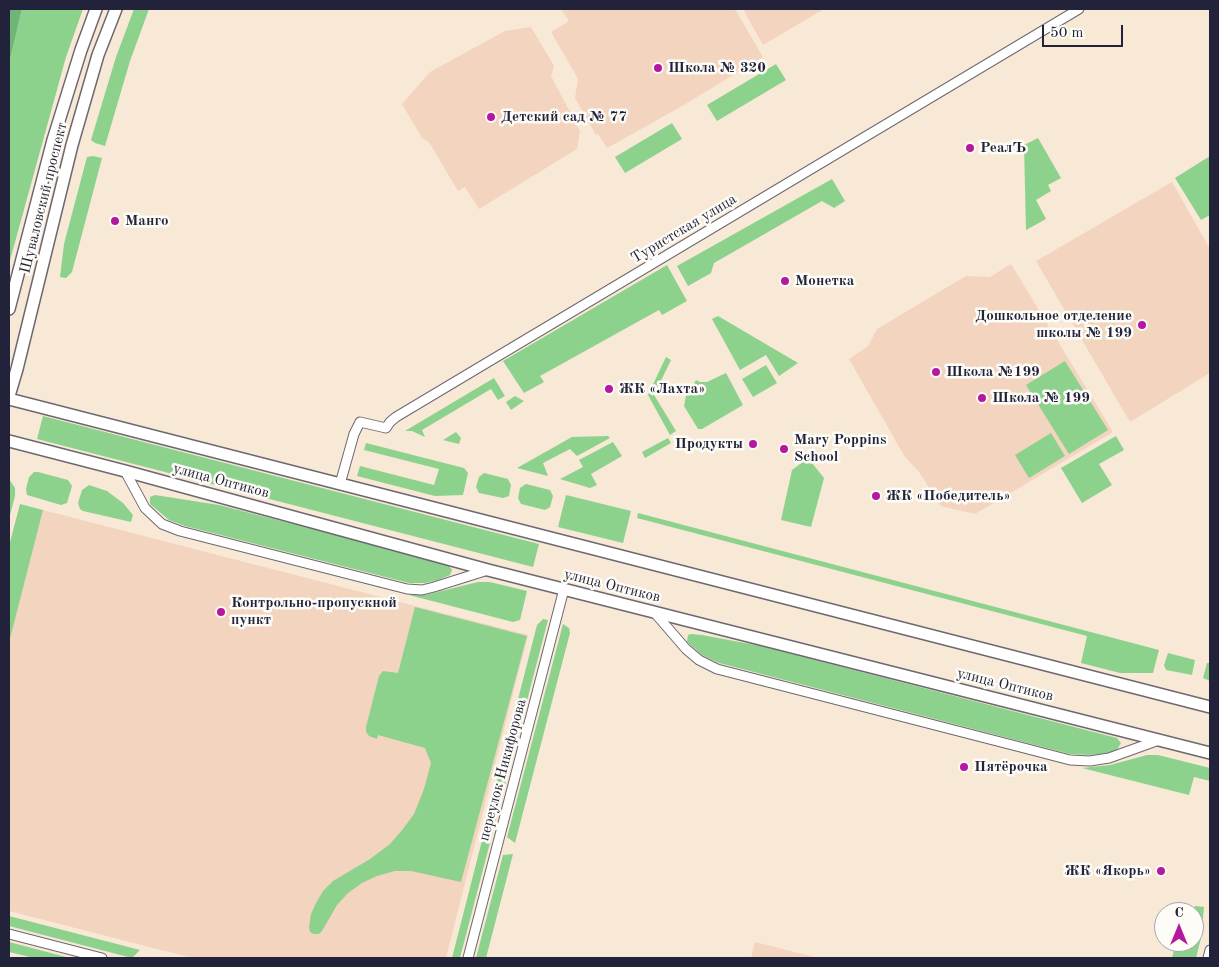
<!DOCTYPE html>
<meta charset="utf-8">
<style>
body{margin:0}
#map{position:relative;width:1219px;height:967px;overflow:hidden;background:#f8e8d6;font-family:"Old Standard TT",serif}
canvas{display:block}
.frame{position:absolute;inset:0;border:10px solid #22223b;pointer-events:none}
.north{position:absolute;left:1154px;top:902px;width:50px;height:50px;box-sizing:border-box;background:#fdfcf7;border:1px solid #a5a5ac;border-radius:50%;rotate:0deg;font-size:14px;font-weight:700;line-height:20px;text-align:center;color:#22223b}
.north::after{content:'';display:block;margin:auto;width:18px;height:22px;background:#b5179e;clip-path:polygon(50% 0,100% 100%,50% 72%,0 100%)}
.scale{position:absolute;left:1042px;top:25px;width:81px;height:22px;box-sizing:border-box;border:2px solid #22223b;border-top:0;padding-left:6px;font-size:15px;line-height:18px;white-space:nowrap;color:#22223b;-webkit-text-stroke:4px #fdfcf7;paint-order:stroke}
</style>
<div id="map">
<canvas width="1219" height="967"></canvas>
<div class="frame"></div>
<div class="north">С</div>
<div class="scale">50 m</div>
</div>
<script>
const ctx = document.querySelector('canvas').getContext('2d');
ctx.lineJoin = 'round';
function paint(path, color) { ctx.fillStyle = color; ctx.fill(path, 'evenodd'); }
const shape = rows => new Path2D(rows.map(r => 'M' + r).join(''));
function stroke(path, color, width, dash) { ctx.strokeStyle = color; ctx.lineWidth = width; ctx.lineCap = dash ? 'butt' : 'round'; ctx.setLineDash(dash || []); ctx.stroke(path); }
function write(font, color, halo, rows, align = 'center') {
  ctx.font = font + ' "Old Standard TT",serif'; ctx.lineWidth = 5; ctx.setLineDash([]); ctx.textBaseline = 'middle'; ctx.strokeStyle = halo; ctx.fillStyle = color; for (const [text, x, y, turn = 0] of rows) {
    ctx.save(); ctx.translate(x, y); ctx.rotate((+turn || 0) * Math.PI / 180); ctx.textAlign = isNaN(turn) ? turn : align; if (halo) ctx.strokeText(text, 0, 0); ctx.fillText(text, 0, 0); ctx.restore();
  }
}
paint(shape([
 [561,9,735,9,763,57,682,106,607,148,598,134,596,135,575,98,578,79,551,32,569,21],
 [743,9,824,9,763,45],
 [531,27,554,66,551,76,580,131,577,149,479,209,465,187,458,191,429,142,422,138,402,104,430,72,505,31],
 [1172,182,1210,249,1210,373,1130,422,1036,261],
 [1011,264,1113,432,975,514,941,506,919,472,905,457,849,359,868,346,877,329,966,276,990,277],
 [43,510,528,635,446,958,192,958,9,911,9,643],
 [755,942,818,958,751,958]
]), '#f3d4bf');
paint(shape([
 [22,9,83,9,66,57,9,264,9,64],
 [134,9,149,9,130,61,105,146,95,143,91,140,116,57],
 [776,64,786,80,717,121,707,105],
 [672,123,682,139,625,173,615,157],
 [1038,138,1061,178,1048,185,1051,191,1036,200,1046,219,1026,230,1024,145],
 [93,156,102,158,72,272,66,278,60,277,64,244,87,157],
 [1210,156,1210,215,1201,220,1175,178],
 [832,179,845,201,834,208,822,201,714,263,711,273,688,286,677,266],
 [667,265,687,301,662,315,659,310,540,376,544,382,524,393,503,361],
 [718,316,798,363,779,376,766,355,740,370,712,319],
 [666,357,671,360,654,395,676,431,670,435,648,395],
 [1065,361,1108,430,1069,454,1026,385],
 [766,365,777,383,753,397,742,379],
 [726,373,743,405,702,429,698,429,684,406,686,396,696,380,700,382,707,382],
 [494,378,505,396,498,400,491,389,422,430,425,437,412,431,405,431],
 [515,396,524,401,511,410,506,402],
 [43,416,539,544,533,567,37,439],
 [456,432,461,438,459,444,443,440],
 [1051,433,1065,456,1029,478,1015,455],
 [608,436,610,438,577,456,570,449,543,463,548,476,517,468,572,437],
 [1116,436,1124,450,1099,464,1112,485,1082,503,1061,468],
 [668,438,671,443,645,458,642,452],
 [613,442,622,456,591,474,597,485,590,488,560,479,583,467,579,460],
 [366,443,464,468,468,473,463,495,435,496,357,476,360,466,434,485,439,469,364,450],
 [808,458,824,478,811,527,781,520,792,470],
 [34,472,38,472,68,480,72,486,67,503,61,505,27,495,26,489,29,477],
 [484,473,508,479,511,485,509,496,503,498,479,493,476,487,479,477],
 [9,479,15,488,15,496,9,519],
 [526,484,550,490,553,496,550,507,545,510,521,504,518,498,520,488],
 [89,485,107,491,123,503,133,515,131,522,83,511,80,509,78,503,82,490],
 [155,495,219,505,448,564,452,570,450,575,438,580,425,583,409,583,185,526,169,520,150,504,150,497],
 [566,495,631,511,623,543,558,527],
 [20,504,43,510,9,643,9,546],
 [638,513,1159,650,1153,673,1120,673,1081,663,1087,636,637,518],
 [478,582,490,582,527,591,520,620,513,622,409,595,425,595],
 [415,607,527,636,461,882,411,871,395,871,377,876,362,883,348,893,337,905,322,931,319,934,314,934,310,932,309,927,311,914,316,903,323,891,333,881,370,859,390,844,403,829,414,814,424,789,431,763,425,748,378,735,377,739,369,736,366,732,366,727,379,676,383,671,398,673],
 [543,619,548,620,460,958,452,958,537,625],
 [563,624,569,628,570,633,515,843,507,837],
 [691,634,702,635,761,646,1117,738,1121,743,1117,750,1105,754,1089,755,1070,754,719,663,702,655,687,642,688,635],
 [1168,653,1195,660,1192,675,1166,670,1164,665],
 [1207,663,1210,663,1210,681,1203,678],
 [1147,755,1158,755,1210,768,1210,781,1194,777,1189,795,1082,768,1110,765],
 [513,854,486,958,476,958,503,855],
 [1196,906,1204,907,1201,938,1196,958,1172,958,1176,942,1194,942,1194,912,1185,912],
 [9,916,140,950,132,958,9,926],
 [9,942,70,958,34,958,9,952]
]), '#8cd28d');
paint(shape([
 [9,9,22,9,9,64]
]), '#71b478');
const minor = shape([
 [125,471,145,508,162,524,180,531,407,589,422,590,434,587,488,570],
 [340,484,354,434,360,422,386,428,390,422,396,417,1079,9],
 [654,612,686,649,699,660,717,669,1024,748,1070,760,1090,761,1109,758,1159,740],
 [9,934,102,958],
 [468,958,564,589],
 [1208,958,1210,950]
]);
const tertiary = shape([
 [9,309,53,140,81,50,96,9],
 [9,396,17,369,72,145,98,55,116,9],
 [9,399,1210,707],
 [9,441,125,471,488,570,1210,753]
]);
stroke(minor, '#6d6771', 11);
stroke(tertiary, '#6d6771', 14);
stroke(minor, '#fff', 9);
stroke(tertiary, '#fff', 11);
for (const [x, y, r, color] of [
 [658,68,5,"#b5179e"],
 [491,117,5,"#b5179e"],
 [970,148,5,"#b5179e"],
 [115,221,5,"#b5179e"],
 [785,281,5,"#b5179e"],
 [1142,325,5,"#b5179e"],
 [936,372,5,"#b5179e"],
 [609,389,5,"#b5179e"],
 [982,398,5,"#b5179e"],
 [753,444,5,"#b5179e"],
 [784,449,5,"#b5179e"],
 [876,496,5,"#b5179e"],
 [221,612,5,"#b5179e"],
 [964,767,5,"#b5179e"],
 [1161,871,5,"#b5179e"]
]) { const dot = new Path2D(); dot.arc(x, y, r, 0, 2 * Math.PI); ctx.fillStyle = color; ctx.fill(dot); stroke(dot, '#fdfcf7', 2); }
write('bold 15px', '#22223b', '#fdfcf7', [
 ["Школа № 320",668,68],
 ["Детский сад № 77",501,117],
 ["РеалЪ",980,148],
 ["Манго",125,221],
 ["Монетка",795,281],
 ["Дошкольное отделение",1132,316,"right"],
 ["школы № 199",1132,333,"right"],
 ["Школа №199",946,372],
 ["ЖК «Лахта»",619,389],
 ["Школа № 199",992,398],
 ["Mary Poppins",794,440],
 ["School",794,457],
 ["Продукты",743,444,"right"],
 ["ЖК «Победитель»",886,496],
 ["Контрольно-пропускной",231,603],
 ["пункт",231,620],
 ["Пятёрочка",974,767],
 ["ЖК «Якорь»",1151,871,"right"]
], 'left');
write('15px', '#22223b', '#fdfcf7', [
 ["Шуваловский проспект",44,198,-76],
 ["Туристская улица",684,229,-31],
 ["улица Оптиков",221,481,15],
 ["улица Оптиков",612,586,14],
 ["улица Оптиков",1005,685,14],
 ["переулок Никифорова",503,770,-75]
]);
</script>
